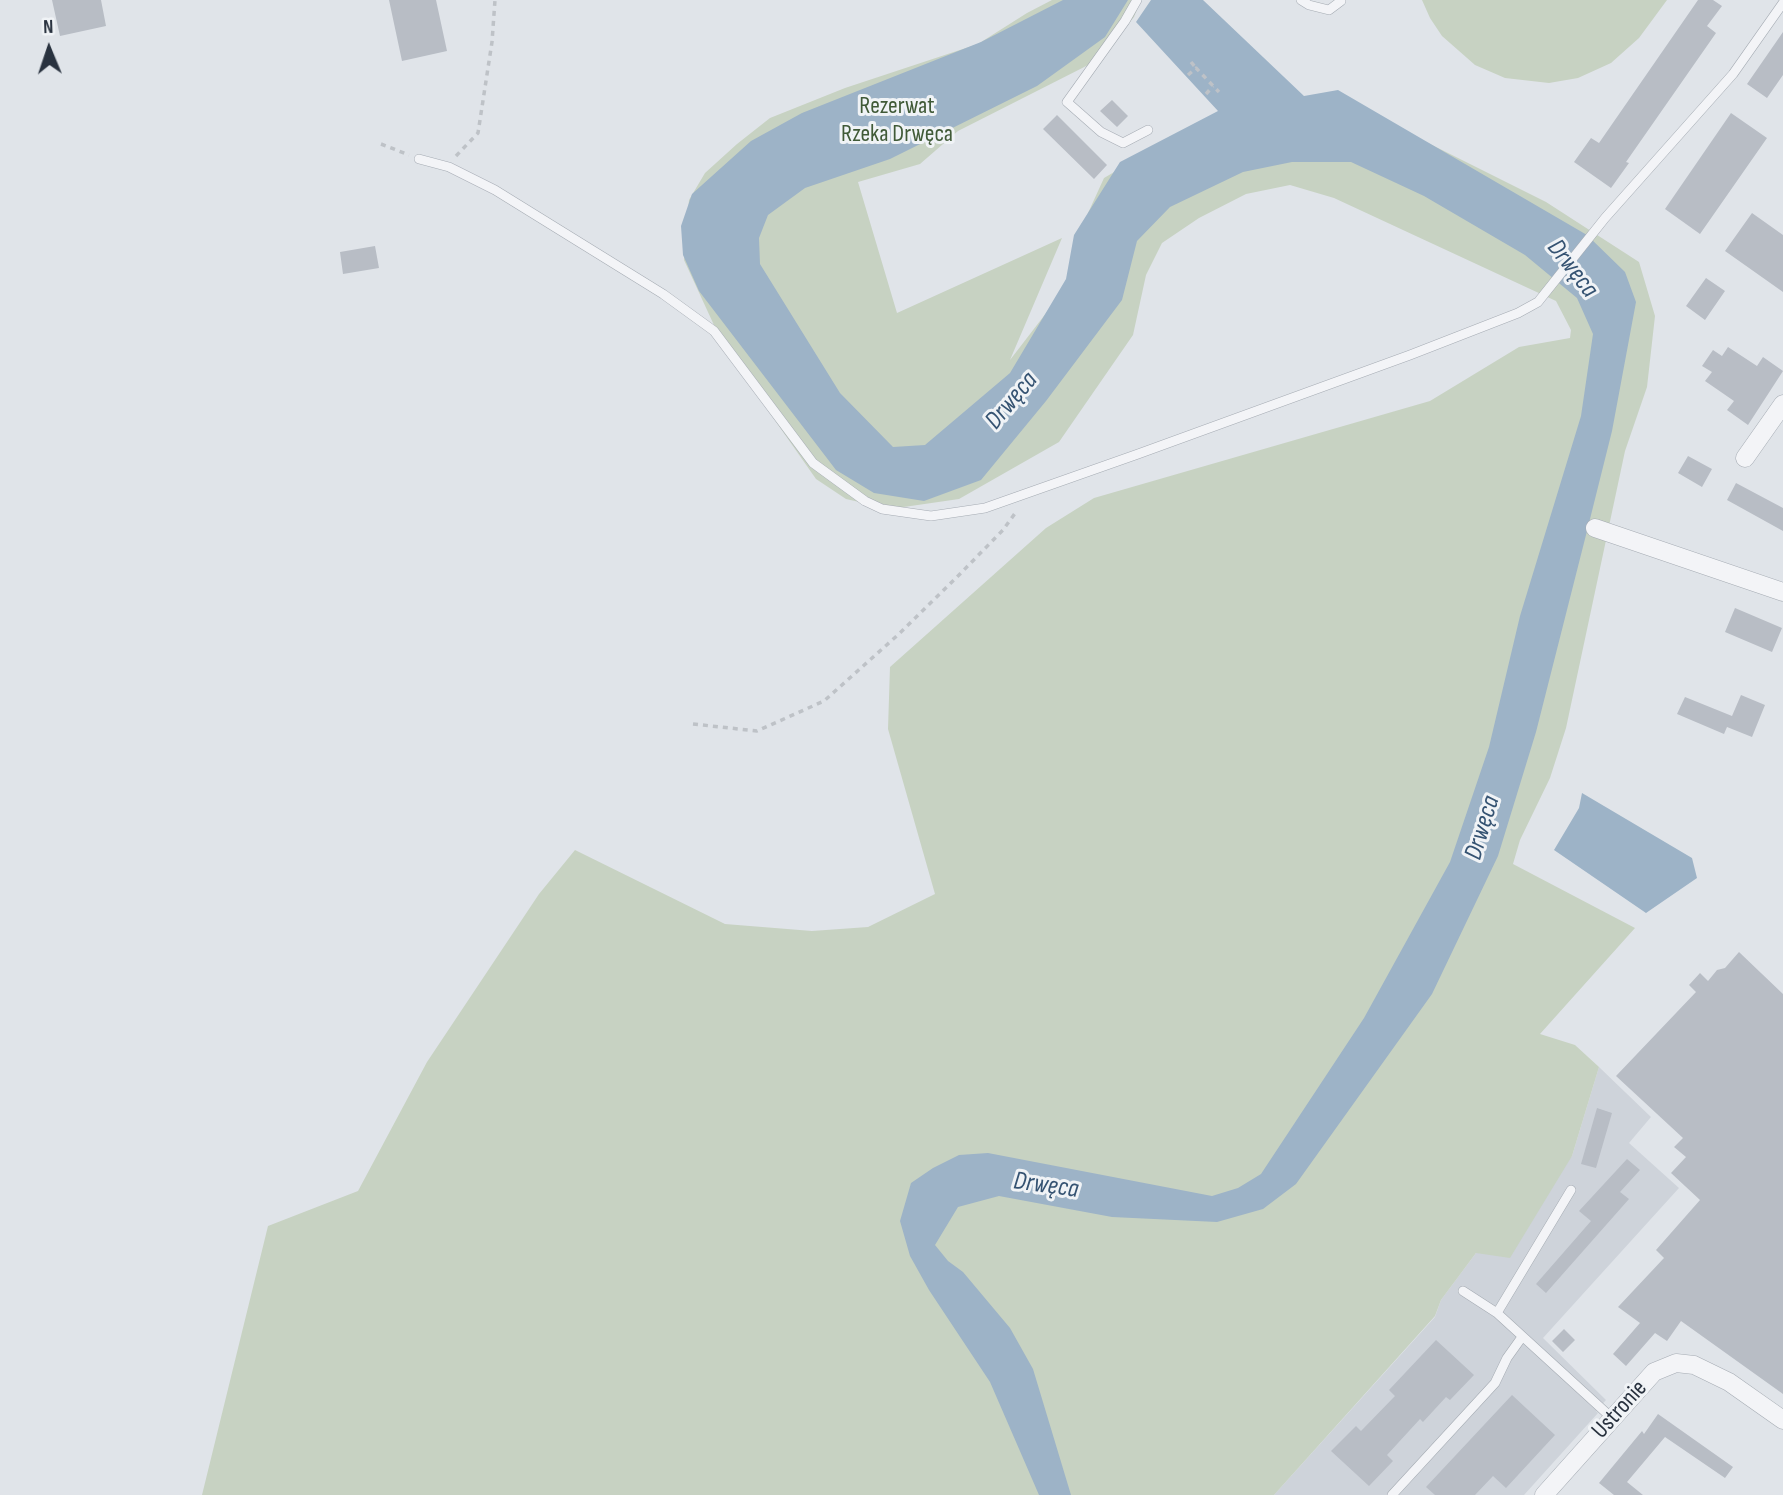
<!DOCTYPE html>
<meta charset="utf-8">
<style>
body{margin:0}
#map{position:relative;width:1783px;height:1495px;overflow:hidden;background:#e0e4e9;font-family:"Sofia Sans Condensed",sans-serif}
canvas{display:block}
.north{position:absolute;left:14px;top:14px;width:70px;height:70px;-webkit-text-stroke:5px #f0f3f6;paint-order:stroke;rotate:358deg;font-size:19px;font-weight:700;line-height:28px;text-align:center;color:#29323f}
.north::after{content:'';display:block;margin:auto;width:24px;height:32px;background:#29323f;clip-path:polygon(50% 0,100% 100%,50% 72%,0 100%)}
</style>
<div id="map">
<canvas width="1783" height="1495"></canvas>
<div class="north">N</div>
</div>
<script>
const ctx = document.querySelector('canvas').getContext('2d');
ctx.lineJoin = 'round';
function paint(path, color) { ctx.fillStyle = color; ctx.fill(path, 'evenodd'); }
const shape = rows => new Path2D(rows.map(r => 'M' + r).join(''));
function stroke(path, color, width, dash) { ctx.strokeStyle = color; ctx.lineWidth = width; ctx.lineCap = dash ? 'butt' : 'round'; ctx.setLineDash(dash || []); ctx.stroke(path); }
function write(font, color, halo, rows, align = 'center') {
  ctx.font = font + ' "Sofia Sans Condensed",sans-serif'; ctx.lineWidth = 6; ctx.setLineDash([]); ctx.textBaseline = 'middle'; ctx.strokeStyle = halo; ctx.fillStyle = color; for (const [text, x, y, turn = 0] of rows) {
    ctx.save(); ctx.translate(x, y); ctx.rotate((+turn || 0) * Math.PI / 180); ctx.textAlign = isNaN(turn) ? turn : align; if (halo) ctx.strokeText(text, 0, 0); ctx.fillText(text, 0, 0); ctx.restore();
  }
}
paint(shape([
 [1599,1067,1651,1117,1629,1143,1679,1188,1543,1338,1606,1400,1596,1411,1598,1413,1524,1495,1274,1495,1435,1317,1441,1300,1476,1253,1572,1156]
]), '#ced3da');
paint(shape([
 [1052,0,1141,0,1134,17,1100,59,958,131,920,164,858,182,897,313,1062,238,1010,360,1070,282,1083,224,1104,178,1206,118,1329,112,1428,143,1546,202,1639,262,1655,316,1647,387,1625,451,1566,728,1550,778,1520,840,1513,864,1635,928,1540,1034,1575,1045,1599,1067,1572,1156,1510,1258,1476,1253,1441,1300,1435,1316,1274,1495,202,1495,268,1226,358,1191,427,1062,539,894,575,850,725,924,812,931,868,927,935,894,888,729,890,667,1046,528,1094,498,1430,401,1519,347,1570,338,1571,330,1556,301,1334,198,1290,185,1246,194,1199,218,1162,243,1146,275,1133,335,1059,442,959,499,890,509,846,499,816,479,725,349,684,260,689,200,705,173,737,144,770,118,845,88,978,44,1027,13],
 [1422,0,1667,0,1639,38,1611,63,1578,78,1549,83,1505,78,1475,65,1442,36,1430,18]
]), '#c7d2c2');
paint(shape([
 [1063,0,1128,0,1105,37,1037,86,890,159,805,188,768,215,759,238,760,264,840,393,893,447,925,445,1010,373,1066,279,1074,235,1120,162,1218,111,1136,22,1151,0,1203,0,1304,96,1338,90,1587,235,1625,272,1636,302,1612,431,1587,531,1536,732,1498,856,1432,994,1296,1184,1263,1209,1217,1222,1112,1217,999,1196,958,1207,935,1245,948,1261,963,1272,1010,1328,1033,1369,1071,1495,1039,1495,990,1382,929,1290,910,1256,900,1221,911,1183,933,1168,959,1155,988,1153,1212,1196,1238,1188,1261,1174,1364,1018,1450,862,1489,747,1520,616,1581,416,1593,334,1577,298,1525,255,1424,196,1351,162,1292,162,1243,172,1170,207,1137,241,1122,300,1046,401,981,480,924,501,874,493,836,470,699,291,683,255,681,226,692,194,751,141,802,113,981,42],
 [1582,793,1692,858,1697,878,1646,913,1554,850,1579,808]
]), '#9db3c7');
paint(shape([
 [52,0,101,0,106,26,60,36],
 [389,0,436,0,447,51,402,61],
 [1698,0,1713,0,1722,6,1707,26,1716,33,1626,162,1629,163,1611,188,1574,162,1591,138,1599,143],
 [1783,32,1783,75,1767,98,1747,84],
 [1112,100,1128,116,1117,127,1100,111],
 [1731,113,1767,138,1700,234,1665,209],
 [1057,115,1107,165,1094,179,1043,129],
 [1752,213,1783,235,1783,292,1725,251],
 [375,246,379,268,343,274,340,252],
 [1706,278,1725,291,1705,320,1686,306],
 [1728,347,1757,366,1763,357,1783,371,1748,425,1727,410,1734,401,1705,381,1712,372,1702,366,1713,350,1722,356],
 [1688,456,1712,469,1702,487,1678,473],
 [1736,483,1783,508,1783,531,1727,500],
 [1735,608,1782,628,1772,652,1725,632],
 [1741,695,1765,705,1752,737,1727,727,1724,734,1677,714,1685,697,1732,716],
 [1739,952,1783,994,1783,1394,1681,1321,1667,1341,1655,1333,1626,1366,1613,1354,1640,1323,1618,1307,1664,1258,1656,1250,1700,1200,1671,1173,1686,1157,1674,1147,1683,1138,1616,1076,1696,992,1689,985,1700,973,1708,981,1717,970,1725,968],
 [1597,1108,1612,1113,1596,1168,1581,1164],
 [1627,1159,1640,1170,1620,1192,1629,1199,1546,1293,1536,1284,1591,1221,1579,1211],
 [1564,1329,1575,1340,1563,1352,1552,1341],
 [1436,1340,1474,1375,1450,1400,1446,1397,1423,1422,1420,1419,1387,1455,1393,1461,1369,1486,1331,1451,1356,1426,1361,1431,1395,1396,1389,1390],
 [1512,1395,1555,1435,1506,1488,1493,1476,1475,1495,1435,1495,1426,1487],
 [1658,1414,1733,1467,1725,1478,1665,1437,1627,1482,1643,1495,1614,1495,1599,1483,1642,1431,1644,1434]
]), '#b8bdc5');
const service = shape([
 [1137,0,1125,21,1067,102,1101,132,1123,143,1148,130],
 [1301,0,1309,5,1329,10,1341,1],
 [419,159,449,167,495,190,663,294,714,331,813,463,865,501,882,509,931,516,985,508,1138,454,1410,355,1518,313,1538,302,1605,218,1733,74,1783,3],
 [1571,1190,1497,1313,1613,1419],
 [1463,1291,1497,1313],
 [1392,1495,1495,1383,1507,1358,1522,1337]
]);
const minor = shape([
 [1745,458,1783,404],
 [1595,528,1783,592],
 [1544,1495,1654,1372,1676,1363,1694,1365,1729,1382,1783,1420]
]);
stroke(service, '#a5abb3', 10);
stroke(minor, '#a5abb3', 19);
stroke(shape([
 [1191,62,1196,68],
 [1188,75,1196,68,1219,92],
 [1206,94,1213,86],
 [381,144,409,155],
 [456,156,478,133,492,42,495,0],
 [693,724,757,731,824,701,900,633,958,576,1003,530,1016,512]
]), '#bec2c7', 3.5, [5, 5]);
stroke(service, '#f3f4f7', 9);
stroke(minor, '#f3f4f7', 18);
write('24px', '#405a37', '#f0f3f6', [
 ["Rezerwat",897,107],
 ["Rzeka Drwęca",897,135]
]);
write('24px', '#29323f', '#f0f3f6', [
 ["Ustronie",1620,1410,-48]
]);
write('italic 26px', '#355372', '#f0f3f6', [
 ["Drwęca",1572,269,52],
 ["Drwęca",1012,401,-50],
 ["Drwęca",1483,828,-73],
 ["Drwęca",1046,1186,8]
]);
</script>
